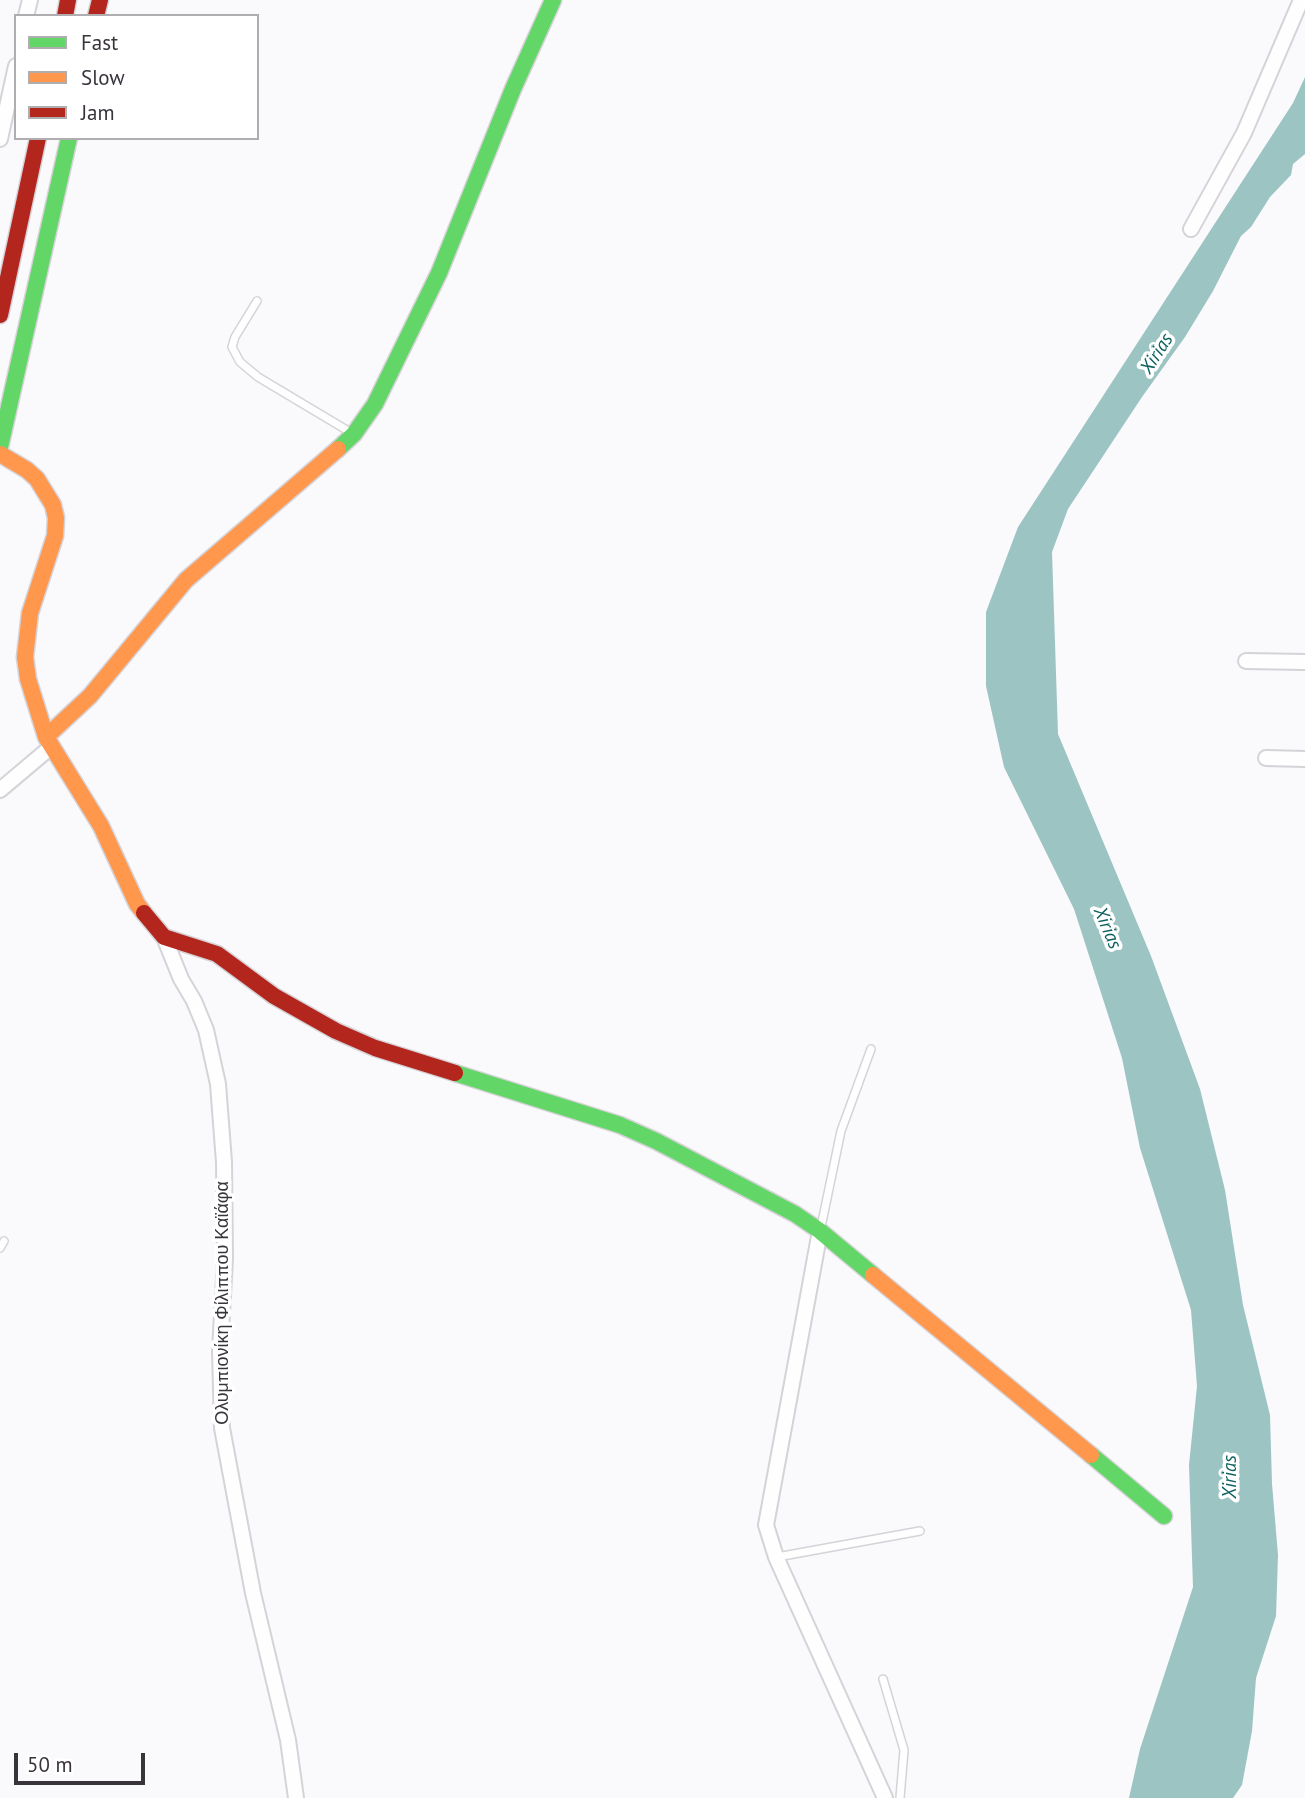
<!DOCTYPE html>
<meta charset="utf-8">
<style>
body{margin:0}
#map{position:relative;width:1305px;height:1798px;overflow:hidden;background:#faf9fb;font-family:"PT Sans",sans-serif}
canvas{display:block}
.legend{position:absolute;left:14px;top:14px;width:245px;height:126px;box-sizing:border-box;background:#fff;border:2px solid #b0adb1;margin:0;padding:9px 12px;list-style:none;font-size:21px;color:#39333b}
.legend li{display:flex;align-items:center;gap:14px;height:35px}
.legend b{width:35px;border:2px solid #b0adb1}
.scale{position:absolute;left:14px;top:1753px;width:131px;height:32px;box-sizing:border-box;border:4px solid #39333b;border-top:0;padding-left:9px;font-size:21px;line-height:24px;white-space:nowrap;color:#39333b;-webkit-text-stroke:5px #fff;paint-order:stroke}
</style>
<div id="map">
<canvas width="1305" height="1798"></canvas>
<ul class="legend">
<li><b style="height:9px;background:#63d668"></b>Fast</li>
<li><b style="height:9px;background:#ff974d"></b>Slow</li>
<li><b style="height:9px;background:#b3261e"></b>Jam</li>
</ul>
<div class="scale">50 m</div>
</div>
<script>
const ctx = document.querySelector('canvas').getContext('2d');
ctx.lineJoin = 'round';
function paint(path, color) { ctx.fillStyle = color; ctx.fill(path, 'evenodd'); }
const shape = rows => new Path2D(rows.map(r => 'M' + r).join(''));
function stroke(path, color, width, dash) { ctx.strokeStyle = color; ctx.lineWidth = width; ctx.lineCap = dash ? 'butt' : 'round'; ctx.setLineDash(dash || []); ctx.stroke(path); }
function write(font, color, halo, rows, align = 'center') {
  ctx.font = font + ' "PT Sans",sans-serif'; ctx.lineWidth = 7; ctx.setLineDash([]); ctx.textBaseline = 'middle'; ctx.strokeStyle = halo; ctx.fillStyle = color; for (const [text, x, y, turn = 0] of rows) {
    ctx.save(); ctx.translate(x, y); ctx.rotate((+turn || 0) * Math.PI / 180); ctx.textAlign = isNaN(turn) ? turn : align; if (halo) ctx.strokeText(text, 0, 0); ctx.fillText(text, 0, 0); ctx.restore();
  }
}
paint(shape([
 [1305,77,1305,154,1293,164,1291,175,1270,197,1251,227,1241,236,1213,291,1185,337,1142,397,1068,509,1052,552,1058,734,1151,956,1200,1089,1225,1190,1243,1305,1270,1415,1272,1484,1278,1555,1276,1616,1256,1678,1252,1731,1242,1785,1233,1798,1129,1798,1140,1749,1193,1587,1189,1465,1197,1386,1191,1310,1140,1148,1122,1058,1074,909,1004,767,986,686,986,612,1018,527,1293,103]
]), '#9cc4c3');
const lane = shape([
 [257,301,235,337,232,347,240,362,258,377,350,432],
 [821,1227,841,1131,871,1049],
 [0,1248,4,1241],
 [777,1557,920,1531],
 [883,1679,904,1750,900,1798]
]);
const street = shape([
 [26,16,30,0],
 [0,139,16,66],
 [1191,229,1244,133,1301,0],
 [1246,661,1305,662],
 [1266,758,1305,759],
 [0,790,51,747],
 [164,937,181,979,194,1001,206,1030,218,1084,224,1162,225,1259,220,1351,222,1428,253,1593,288,1740,296,1798],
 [820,1231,766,1525,776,1557,885,1798]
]);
const fast = shape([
 [0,447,69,138],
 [338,449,354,434,375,404,439,273,513,89,553,0],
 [455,1073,620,1125,656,1141,795,1214,820,1231,873,1275],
 [1091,1455,1164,1516]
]);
const slow = shape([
 [0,454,27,470,37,479,53,505,56,518,55,536,30,613,25,657,28,679,46,737,101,826,137,904,144,913],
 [46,737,90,696,186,580,338,449],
 [873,1275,1091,1455]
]);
const jam = shape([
 [65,16,68,0],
 [96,16,100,0],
 [0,315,38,138],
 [144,913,164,937,217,954,274,996,336,1031,375,1048,455,1073]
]);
stroke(lane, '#d6d3d8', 10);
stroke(street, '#d6d3d8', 18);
stroke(fast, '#d6d3d8', 19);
stroke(slow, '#d6d3d8', 19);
stroke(jam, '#d6d3d8', 19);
stroke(lane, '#fefefe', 7);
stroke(street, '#fefefe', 14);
stroke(fast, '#63d668', 16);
stroke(slow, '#ff974d', 16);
stroke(jam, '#b3261e', 16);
write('18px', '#39333b', '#fff', [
 ["Ολυμπιονίκη Φίλιππου Καϊάφα",223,1303,-90]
]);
write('italic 19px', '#0c615e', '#fff', [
 ["Xirias",1157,354,-57],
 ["Xirias",1107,928,67],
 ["Xirias",1231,1477,-90]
]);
</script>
